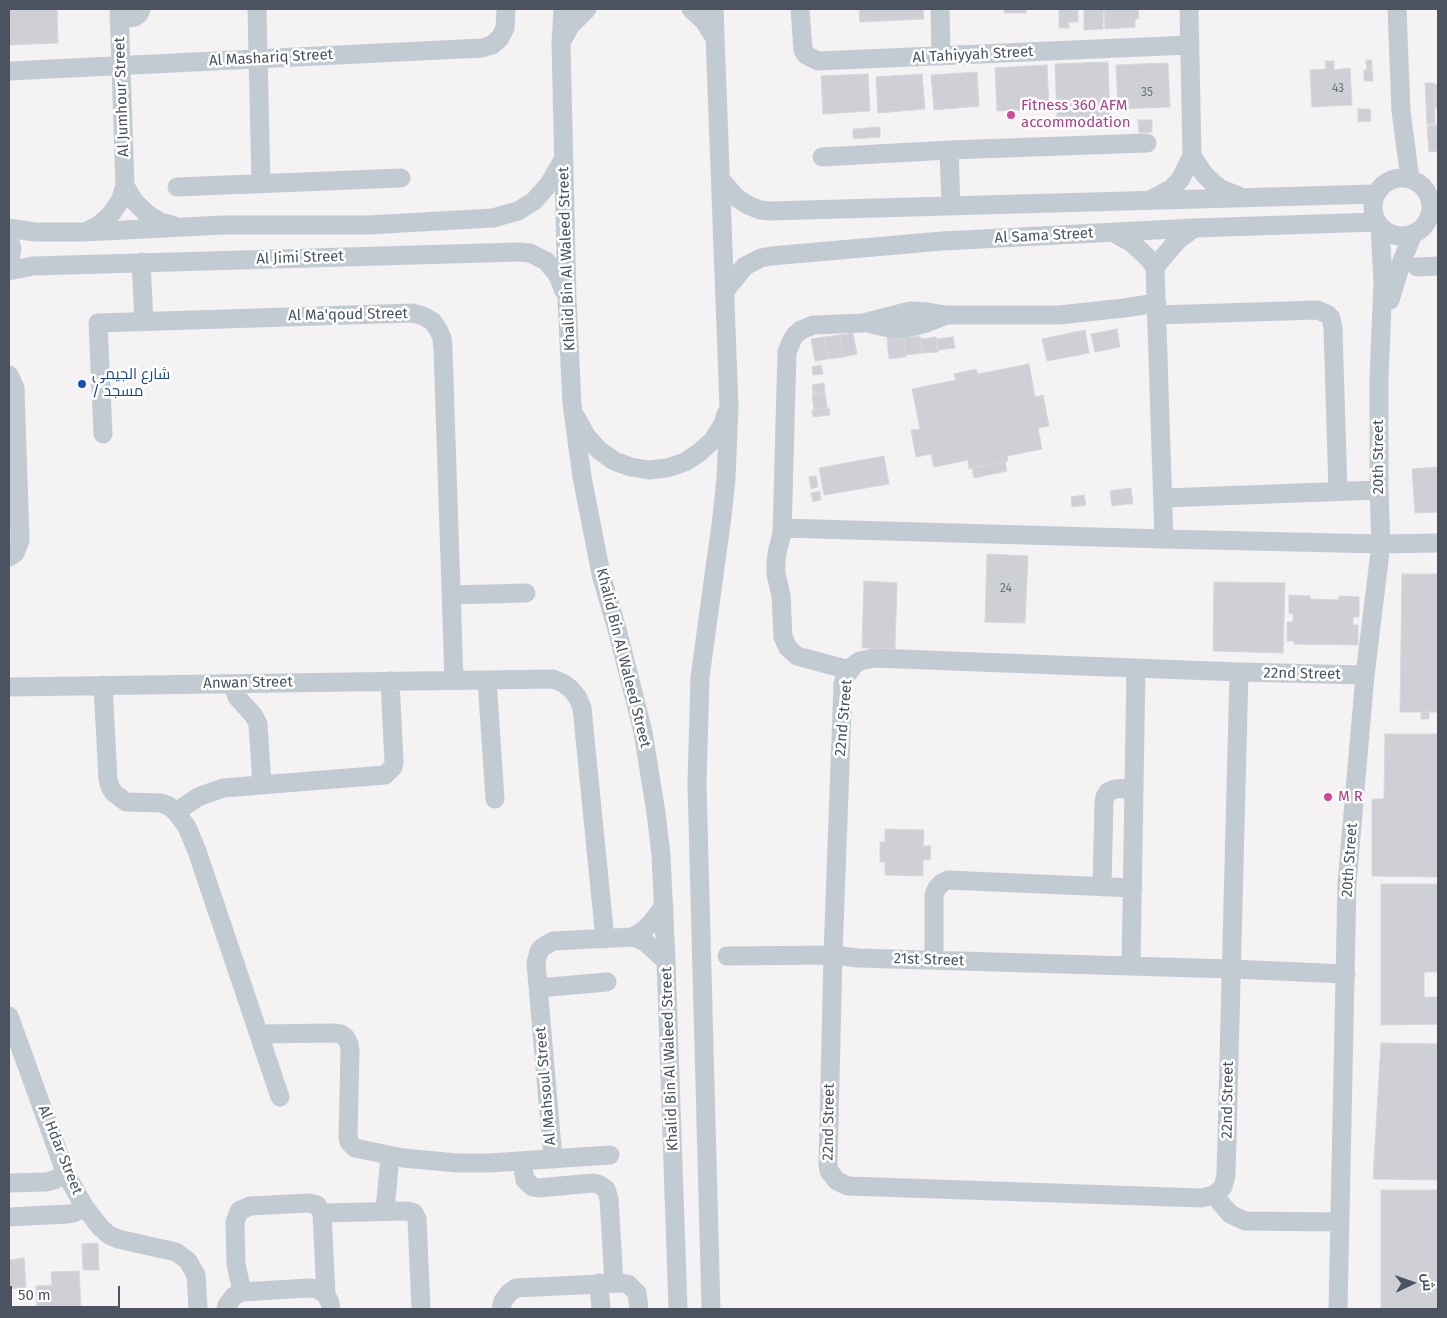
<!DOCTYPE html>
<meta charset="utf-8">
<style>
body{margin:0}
#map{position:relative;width:1447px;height:1318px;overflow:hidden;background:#f4f2f2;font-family:"Fira Sans",Cairo,sans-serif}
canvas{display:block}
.frame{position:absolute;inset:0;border:10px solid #4a535f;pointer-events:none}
.north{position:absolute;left:1387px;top:1258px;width:50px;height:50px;-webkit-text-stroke:4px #fff;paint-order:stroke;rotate:87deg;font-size:14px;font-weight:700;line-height:20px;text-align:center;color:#4a535f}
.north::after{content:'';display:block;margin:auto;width:18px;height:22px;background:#4a535f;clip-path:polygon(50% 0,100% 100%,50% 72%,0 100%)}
.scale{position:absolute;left:10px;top:1286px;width:110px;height:22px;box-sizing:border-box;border:2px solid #4a535f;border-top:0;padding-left:6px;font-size:15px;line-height:18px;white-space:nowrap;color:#4a535f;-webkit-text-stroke:4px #fff;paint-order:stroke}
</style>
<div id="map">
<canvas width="1447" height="1318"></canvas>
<div class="frame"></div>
<div class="north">ش</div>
<div class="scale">50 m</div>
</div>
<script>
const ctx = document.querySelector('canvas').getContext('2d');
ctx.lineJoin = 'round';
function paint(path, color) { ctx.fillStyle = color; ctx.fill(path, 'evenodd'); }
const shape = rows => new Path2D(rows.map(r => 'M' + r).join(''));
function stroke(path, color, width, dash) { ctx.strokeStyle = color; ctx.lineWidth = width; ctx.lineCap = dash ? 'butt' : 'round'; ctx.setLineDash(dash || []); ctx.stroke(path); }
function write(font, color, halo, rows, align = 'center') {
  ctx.font = font + ' "Fira Sans",Cairo,sans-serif'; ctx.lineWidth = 5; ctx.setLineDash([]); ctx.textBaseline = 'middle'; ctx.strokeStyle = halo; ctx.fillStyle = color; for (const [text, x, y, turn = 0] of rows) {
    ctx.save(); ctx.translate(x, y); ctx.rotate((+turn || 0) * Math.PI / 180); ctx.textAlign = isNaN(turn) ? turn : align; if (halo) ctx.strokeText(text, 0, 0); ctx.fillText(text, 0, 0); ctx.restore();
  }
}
const building = shape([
 [9,9,57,9,58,43,9,45,9,9],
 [859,9,923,9,924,19,860,22,859,9],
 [1004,9,1026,9,1026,13,1004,13,1004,9],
 [1059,9,1078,9,1078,22,1068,22,1069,28,1059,28,1059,9],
 [1084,9,1103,9,1103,29,1084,30,1084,9],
 [1104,9,1138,9,1139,19,1135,19,1135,27,1105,29,1104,9],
 [1366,60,1372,60,1372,70,1367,70,1366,60],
 [1325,61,1334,61,1334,70,1350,68,1352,105,1312,107,1310,70,1326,69,1325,61],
 [1108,62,1110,117,1057,118,1055,64,1108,62],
 [1168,63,1170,107,1118,109,1116,65,1168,63],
 [1047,65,1049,109,997,111,995,68,1047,65],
 [1364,70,1372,70,1373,81,1364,81,1364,70],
 [977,72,979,106,934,110,931,75,977,72],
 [868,74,870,111,823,114,821,76,868,74],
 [922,74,925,109,878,113,876,77,922,74],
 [1425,83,1434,83,1435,124,1427,124,1425,83],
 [1438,84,1438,108,1435,108,1434,85,1438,84],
 [1358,109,1370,109,1371,121,1358,122,1358,109],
 [1138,120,1152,120,1152,132,1139,133,1138,120],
 [1438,125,1438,151,1429,152,1427,126,1438,125],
 [880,127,880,137,853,139,853,129,880,127],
 [1117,329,1120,347,1095,352,1091,334,1117,329],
 [1085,330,1089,353,1047,361,1042,339,1085,330],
 [853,333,857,354,843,357,840,335,853,333],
 [840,335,843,357,828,359,824,337,840,335],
 [904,335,906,357,889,359,887,338,904,335],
 [920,336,922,353,906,355,904,338,920,336],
 [824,337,828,359,815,361,811,339,824,337],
 [936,337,938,352,922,353,920,339,936,337],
 [953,337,955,348,937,350,936,339,953,337],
 [1029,364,1035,397,1043,395,1049,426,1038,428,1042,449,1007,456,1008,461,969,469,968,460,934,467,931,454,916,457,911,430,920,429,912,389,956,380,954,374,976,369,978,374,1029,364],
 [821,365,823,374,813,375,812,367,821,365],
 [824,383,825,393,813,394,812,385,824,383],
 [825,393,827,408,814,410,812,395,825,393],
 [829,408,830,415,813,417,812,410,829,408],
 [884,456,889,484,824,495,819,468,884,456],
 [1005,462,1007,471,974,478,972,468,1005,462],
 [1438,467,1438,512,1415,513,1412,469,1438,467],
 [816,476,818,487,811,489,809,477,816,476],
 [1131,488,1133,504,1126,504,1124,489,1131,488],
 [1124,489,1126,504,1112,506,1110,491,1124,489],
 [820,491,821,500,813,502,811,493,820,491],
 [1084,495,1086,505,1072,507,1071,497,1084,495],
 [987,554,1028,556,1025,623,985,622,987,554],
 [1402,574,1438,574,1438,712,1400,712,1402,574],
 [864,581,897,583,895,649,862,648,864,581],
 [1214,582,1285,583,1283,653,1213,651,1214,582],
 [1289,595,1310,596,1310,599,1338,600,1339,596,1359,597,1359,617,1353,617,1353,625,1358,625,1358,645,1294,644,1294,641,1287,641,1287,622,1293,622,1293,614,1289,613,1289,595],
 [1421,712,1429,712,1429,719,1421,719,1421,712],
 [1385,734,1438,734,1438,877,1372,876,1372,799,1384,799,1385,734],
 [885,829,924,830,923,846,931,846,930,860,923,860,923,876,885,875,885,862,880,862,880,842,885,842,885,829],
 [1381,884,1438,884,1438,972,1424,972,1424,997,1438,997,1438,1024,1381,1025,1381,884],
 [1381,1043,1438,1044,1438,1180,1373,1179,1381,1043],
 [1381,1190,1438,1190,1438,1309,1381,1309,1381,1190],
 [98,1243,99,1270,83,1270,82,1244,98,1243],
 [24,1258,26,1287,9,1289,9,1260,24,1258],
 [79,1271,81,1309,37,1309,36,1286,52,1285,51,1272,79,1271]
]);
paint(building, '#cfd0d6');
stroke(building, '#d6d7dc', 1);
stroke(shape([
 [257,9,261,184],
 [563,9,561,43,567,300,572,404,582,477,601,574,618,633,643,732,656,813,661,855,666,961,678,1309],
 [691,9,704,21,715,38],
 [800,9,803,50,806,55,818,61,1189,45],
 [940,9,941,56],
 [1397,9,1401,111,1410,179],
 [119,19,135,17,139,14,141,9],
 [562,41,570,26,587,9],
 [9,71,482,48,492,45,500,38,505,28,506,9],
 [949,150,951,206],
 [1192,156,1204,174,1212,182,1221,189,1239,196],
 [822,157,949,150,1147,143],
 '1373 207a29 29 0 1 1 58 0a29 29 0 1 1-58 0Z',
 [721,180,737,198,748,205,760,210,769,211,1376,194],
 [125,186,134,201,146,213,160,222,172,225],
 [177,187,401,178],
 [1152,199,1171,189,1180,180,1192,156,1189,9],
 [9,228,35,232,84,232,224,225,367,225,493,218,518,211,534,201,549,184,563,160],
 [87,231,99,225,111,214,120,201,125,186,119,9],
 [1112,232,1132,243,1148,258,1155,267,1164,539],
 [9,237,12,249,9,264],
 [141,262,144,321],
 [1155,267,1177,241,1194,228],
 [1417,267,1438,266],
 [9,271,33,266,519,252,530,253,546,261,557,274,564,291],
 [725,291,745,266,761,258,771,256,942,241,1194,228,1377,222],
 [1390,300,1402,261,1413,234],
 [1157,315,1317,310,1327,314,1331,318,1333,328,1338,491],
 [871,324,889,328,906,328,923,324,944,316],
 [9,375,15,388,20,540,15,553,9,557],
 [576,417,587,437,599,450,614,461,631,467,649,470,667,468,685,462,700,452,713,440,723,424,726,414],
 [103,434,98,323,413,313,423,316,432,321,438,329,442,338,443,349,454,680],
 [1164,498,1379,490],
 [782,528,1164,539,1381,544,1438,543],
 [451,595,526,593],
 [849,670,797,656,788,648,783,637,781,595,776,574,776,564,777,553,782,533,787,352,792,340,796,334,801,330,813,325,863,323,910,311,928,312,945,315,1059,315,1124,308,1157,303],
 [1239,672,1226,1175,1223,1187,1214,1195,1201,1198,848,1186,837,1181,829,1171,828,1165,833,955,843,684,845,677,854,665,860,661,874,658,1239,672,1365,675],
 [487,680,495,799],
 [233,684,237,697,254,716,258,724,262,785],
 [103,685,108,779,110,787,114,793,126,802,161,803,169,806,176,812,187,827,197,851,280,1097],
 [9,687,553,679,563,683,571,689,578,698,582,708,605,939],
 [176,812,198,797,223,788,385,775,393,767,394,762,390,681],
 [1102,887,1104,802,1105,797,1108,792,1115,789,1134,788],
 [633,937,644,930,651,923,664,906],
 [727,956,833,955,858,958,1231,969,1346,974],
 [934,960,934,895,937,888,942,883,948,880,1133,888],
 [1131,966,1136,668],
 [538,988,607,982],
 [9,1016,66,1174,84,1206,100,1227,109,1235,118,1239,176,1252,188,1261,196,1275,198,1309],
 [260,1034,334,1033,341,1034,346,1038,349,1044,350,1051,348,1137,349,1142,355,1148,403,1158,457,1163,489,1163,610,1155],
 [553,1159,536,963,539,951,543,947,553,941,633,937,645,942,666,961],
 [522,1161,525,1180,533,1187,538,1188,593,1183,598,1184,606,1189,609,1199,614,1283],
 [9,1183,46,1182,54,1180,66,1174],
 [1214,1195,1230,1214,1245,1221,1340,1222],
 [385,1211,390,1156],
 [322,1213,407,1211,414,1213,417,1219,421,1309],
 [9,1217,68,1214,74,1213,84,1206],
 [599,1283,601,1309],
 [242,1292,236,1264,235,1222,239,1211,250,1206,309,1203,317,1205,322,1213,326,1295],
 [226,1309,227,1305,234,1296,242,1292,309,1288,318,1289,326,1295,330,1303,331,1309],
 [501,1309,503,1301,509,1293,516,1288,622,1283,628,1284,637,1293,639,1309],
 [711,1309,697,784,700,677,722,517,726,478,729,407,714,9],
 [1338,1309,1347,883,1365,675,1381,544,1379,490,1379,378,1383,282,1380,226]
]), '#c3cbd2', 19);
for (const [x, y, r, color] of [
 [1011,115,5,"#d1479c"],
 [82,384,5,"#1a4fb4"],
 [1328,797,5,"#d1479c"]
]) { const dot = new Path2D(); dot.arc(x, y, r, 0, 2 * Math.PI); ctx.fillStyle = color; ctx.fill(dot); stroke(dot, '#fff', 2); }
write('12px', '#6b727d', null, [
 ["43",1338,89],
 ["35",1147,93],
 ["24",1006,589]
]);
write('15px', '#4a535f', '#fff', [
 ["Al Tahiyyah Street",973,55,-3],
 ["Al Mashariq Street",271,58,-3],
 ["Al Jumhour Street",122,97,-92],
 ["Al Sama Street",1044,236,-3],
 ["Al Jimi Street",300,258,-2],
 ["Khalid Bin Al Waleed Street",567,259,-92],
 ["Al Ma'qoud Street",348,315,-1],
 ["20th Street",1379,457,-90],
 ["Khalid Bin Al Waleed Street",623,658,76],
 ["22nd Street",1302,674,1],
 ["Anwan Street",248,683,-1],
 ["22nd Street",844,718,-85],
 ["20th Street",1350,860,-86],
 ["21st Street",929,960,2],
 ["Khalid Bin Al Waleed Street",670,1059,-92],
 ["Al Mahsoul Street",546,1086,-95],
 ["22nd Street",1228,1100,-89],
 ["22nd Street",829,1122,-89],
 ["Al Hdar Street",60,1150,68]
]);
write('15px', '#b23c85', '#fff', [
 ["Fitness 360 AFM",1021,106],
 ["accommodation",1021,123],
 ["M R",1338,797]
], 'left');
write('15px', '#164399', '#fff', [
 ["شارع الجيمي",92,375],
 ["/ مسجد",92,392]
], 'left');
</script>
